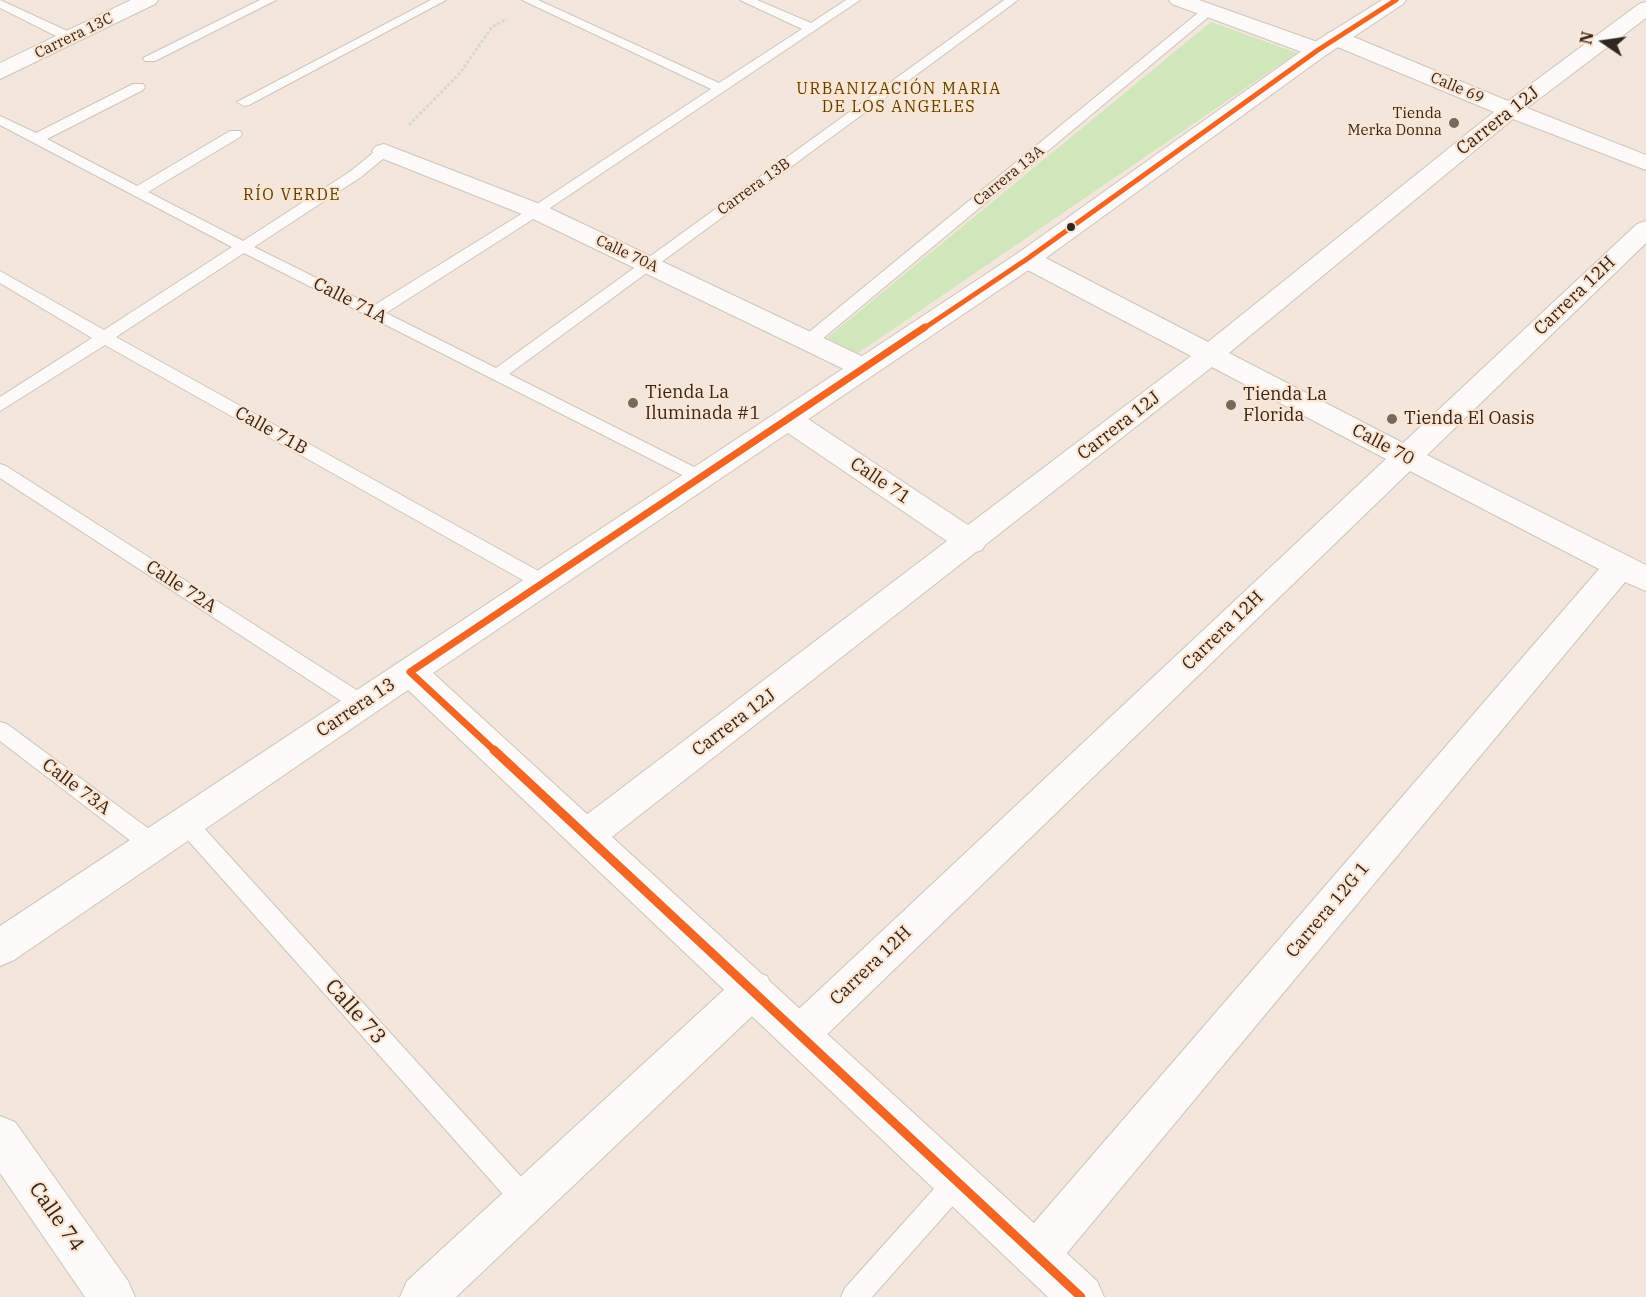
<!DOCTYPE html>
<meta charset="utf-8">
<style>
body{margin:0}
#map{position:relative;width:1646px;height:1297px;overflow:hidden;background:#f3e6dc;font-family:"IBM Plex Serif",serif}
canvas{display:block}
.north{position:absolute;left:1574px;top:12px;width:60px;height:60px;-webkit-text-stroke:4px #fde5d2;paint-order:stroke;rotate:283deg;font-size:16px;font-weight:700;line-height:24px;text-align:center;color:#32271e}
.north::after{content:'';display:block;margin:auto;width:21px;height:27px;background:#32271e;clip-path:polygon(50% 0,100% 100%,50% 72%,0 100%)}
</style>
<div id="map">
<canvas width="1646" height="1297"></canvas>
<div class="north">N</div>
</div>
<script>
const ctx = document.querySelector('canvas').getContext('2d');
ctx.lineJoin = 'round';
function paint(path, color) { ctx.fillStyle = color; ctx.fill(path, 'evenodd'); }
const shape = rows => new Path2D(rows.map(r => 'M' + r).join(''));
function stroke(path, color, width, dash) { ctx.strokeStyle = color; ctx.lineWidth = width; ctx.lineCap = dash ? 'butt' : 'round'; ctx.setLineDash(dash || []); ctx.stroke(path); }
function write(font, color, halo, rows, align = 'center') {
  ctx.font = font + ' "IBM Plex Serif",serif'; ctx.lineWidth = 4.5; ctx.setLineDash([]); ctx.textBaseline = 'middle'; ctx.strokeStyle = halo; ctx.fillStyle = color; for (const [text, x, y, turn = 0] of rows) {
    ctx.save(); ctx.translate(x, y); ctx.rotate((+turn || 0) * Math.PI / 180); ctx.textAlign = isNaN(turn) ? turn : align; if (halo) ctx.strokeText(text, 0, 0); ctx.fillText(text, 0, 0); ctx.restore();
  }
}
paint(shape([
 [1211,22,1297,53,858,353,827,338]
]), '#d0e7bb');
const lane = shape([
 [0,0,76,35,77,38,71,42,66,41,0,8,0,0],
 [260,0,276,0,155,61,145,61,143,58,260,0],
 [431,0,446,0,249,105,244,106,237,102,431,0],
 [522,0,538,0,719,83,802,29,740,0,757,0,811,23,846,0,860,0,541,214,386,313,496,368,1004,0,1018,0,509,374,708,474,711,478,708,482,702,484,696,482,244,253,116,337,551,578,553,583,551,588,544,590,537,588,105,345,0,411,0,397,92,338,0,283,0,271,104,330,232,247,0,125,0,116,36,133,133,84,143,84,145,87,143,90,47,139,137,186,230,131,240,131,242,134,240,137,148,192,243,241,351,171,379,148,389,148,391,151,389,154,361,177,254,247,373,306,531,208,711,89,522,0],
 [1208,7,1212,8,1214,11,1212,14,815,345,803,345,801,341,803,337,1204,8,1208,7],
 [0,464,6,466,369,698,372,704,369,710,362,712,355,710,0,478,0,464],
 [0,722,7,724,160,837,163,844,160,851,152,853,144,851,0,741,0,722],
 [185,813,193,816,535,1192,539,1201,535,1210,526,1214,517,1210,177,828,174,822,177,816,185,813],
 [958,1168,967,1172,971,1181,967,1190,872,1297,841,1297,845,1288,949,1172,958,1168]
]);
const street = shape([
 [131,0,158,0,155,4,0,79,0,63,131,0],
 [1169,0,1199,0,1326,45,1329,50,1326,55,1318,57,1310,55,1172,4,1169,0],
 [1646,2,1646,18,1527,108,1646,155,1646,170,1513,119,1229,353,1403,443,1637,224,1646,221,1646,243,1427,455,1646,565,1646,591,1625,582,1052,1271,1036,1277,1020,1271,1014,1255,1020,1239,1599,569,1410,471,814,1047,800,1053,786,1047,780,1034,786,1021,1386,459,1212,367,985,545,982,550,976,552,599,847,586,852,573,847,568,836,573,825,947,541,779,427,775,420,779,413,789,410,799,413,968,525,1191,356,1018,265,1014,259,1018,253,1027,251,1036,253,1208,342,1494,112,1328,43,1325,38,1328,33,1336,31,1344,33,1508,101,1639,4,1646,2],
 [384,144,545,206,874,362,878,368,874,374,864,377,854,374,527,216,376,156,372,151,376,146,384,144],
 [753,971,767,976,773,989,767,1002,456,1297,400,1297,407,1281,739,976,753,971],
 [0,1116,15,1122,128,1281,135,1297,85,1297,0,1173,0,1116]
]);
const secondary = shape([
 [1382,0,1406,0,1403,4,1326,55,1036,265,433,673,1097,1281,1104,1297,1048,1297,408,690,14,960,0,966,0,926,1018,253,1310,45,1382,0]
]);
stroke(lane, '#cfc4bb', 2);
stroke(street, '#cfc4bb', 2);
stroke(secondary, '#cfc4bb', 2);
stroke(shape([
 [409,125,460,73,492,27,507,19]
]), '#dad6d3', 3, [3, 2]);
paint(lane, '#fdfbfa');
paint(street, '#fdfbfa');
paint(secondary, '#fdfbfa');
stroke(shape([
 [923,329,1027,259,1318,50,1396,0]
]), '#f26522', 5);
stroke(shape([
 [496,752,410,672,925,327]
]), '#f26522', 7);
stroke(shape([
 [494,750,1081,1297]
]), '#f26522', 9);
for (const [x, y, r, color] of [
 [1454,123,6,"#766a60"],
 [1071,227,5,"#32271e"],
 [633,403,6,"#766a60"],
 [1231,405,6,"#766a60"],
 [1392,419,6,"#766a60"]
]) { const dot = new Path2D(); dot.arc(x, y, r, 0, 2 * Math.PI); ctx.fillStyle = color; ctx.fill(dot); stroke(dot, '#fde5d2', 2); }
write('15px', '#32271e', '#fde5d2', [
 ["Carrera 13C",74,36,-26],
 ["Calle 69",1457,88,23],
 ["Carrera 13A",1009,176,-39],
 ["Carrera 13B",754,187,-36],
 ["Calle 70A",627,254,25]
]);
write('15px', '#32271e', '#fde5d2', [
 ["Tienda",1442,114],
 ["Merka Donna",1442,131]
], 'right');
ctx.letterSpacing = '1.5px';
write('16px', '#5a4101', '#fde5d2', [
 ["URBANIZACIÓN MARIA",899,89],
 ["DE LOS ANGELES",899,107],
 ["RÍO VERDE",292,195]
]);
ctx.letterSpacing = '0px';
write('18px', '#32271e', '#fde5d2', [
 ["Carrera 12J",1498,121,-38],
 ["Carrera 12H",1575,296,-44],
 ["Calle 71A",350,301,27],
 ["Carrera 12J",1119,426,-38],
 ["Calle 71B",271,431,29],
 ["Calle 70",1383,445,28],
 ["Calle 71",880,481,34],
 ["Calle 72A",181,587,33],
 ["Carrera 12H",1223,631,-44],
 ["Carrera 13",356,708,-34],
 ["Carrera 12J",734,723,-37],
 ["Calle 73A",76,787,37],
 ["Carrera 12G 1",1328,910,-50],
 ["Carrera 12H",871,966,-44]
]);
write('18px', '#32271e', '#fde5d2', [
 ["Tienda La",645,393],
 ["Iluminada #1",645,414],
 ["Tienda La",1243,395],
 ["Florida",1243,416],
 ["Tienda El Oasis",1404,419]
], 'left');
write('21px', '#32271e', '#fde5d2', [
 ["Calle 73",355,1012,48],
 ["Calle 74",56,1217,55]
]);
</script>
